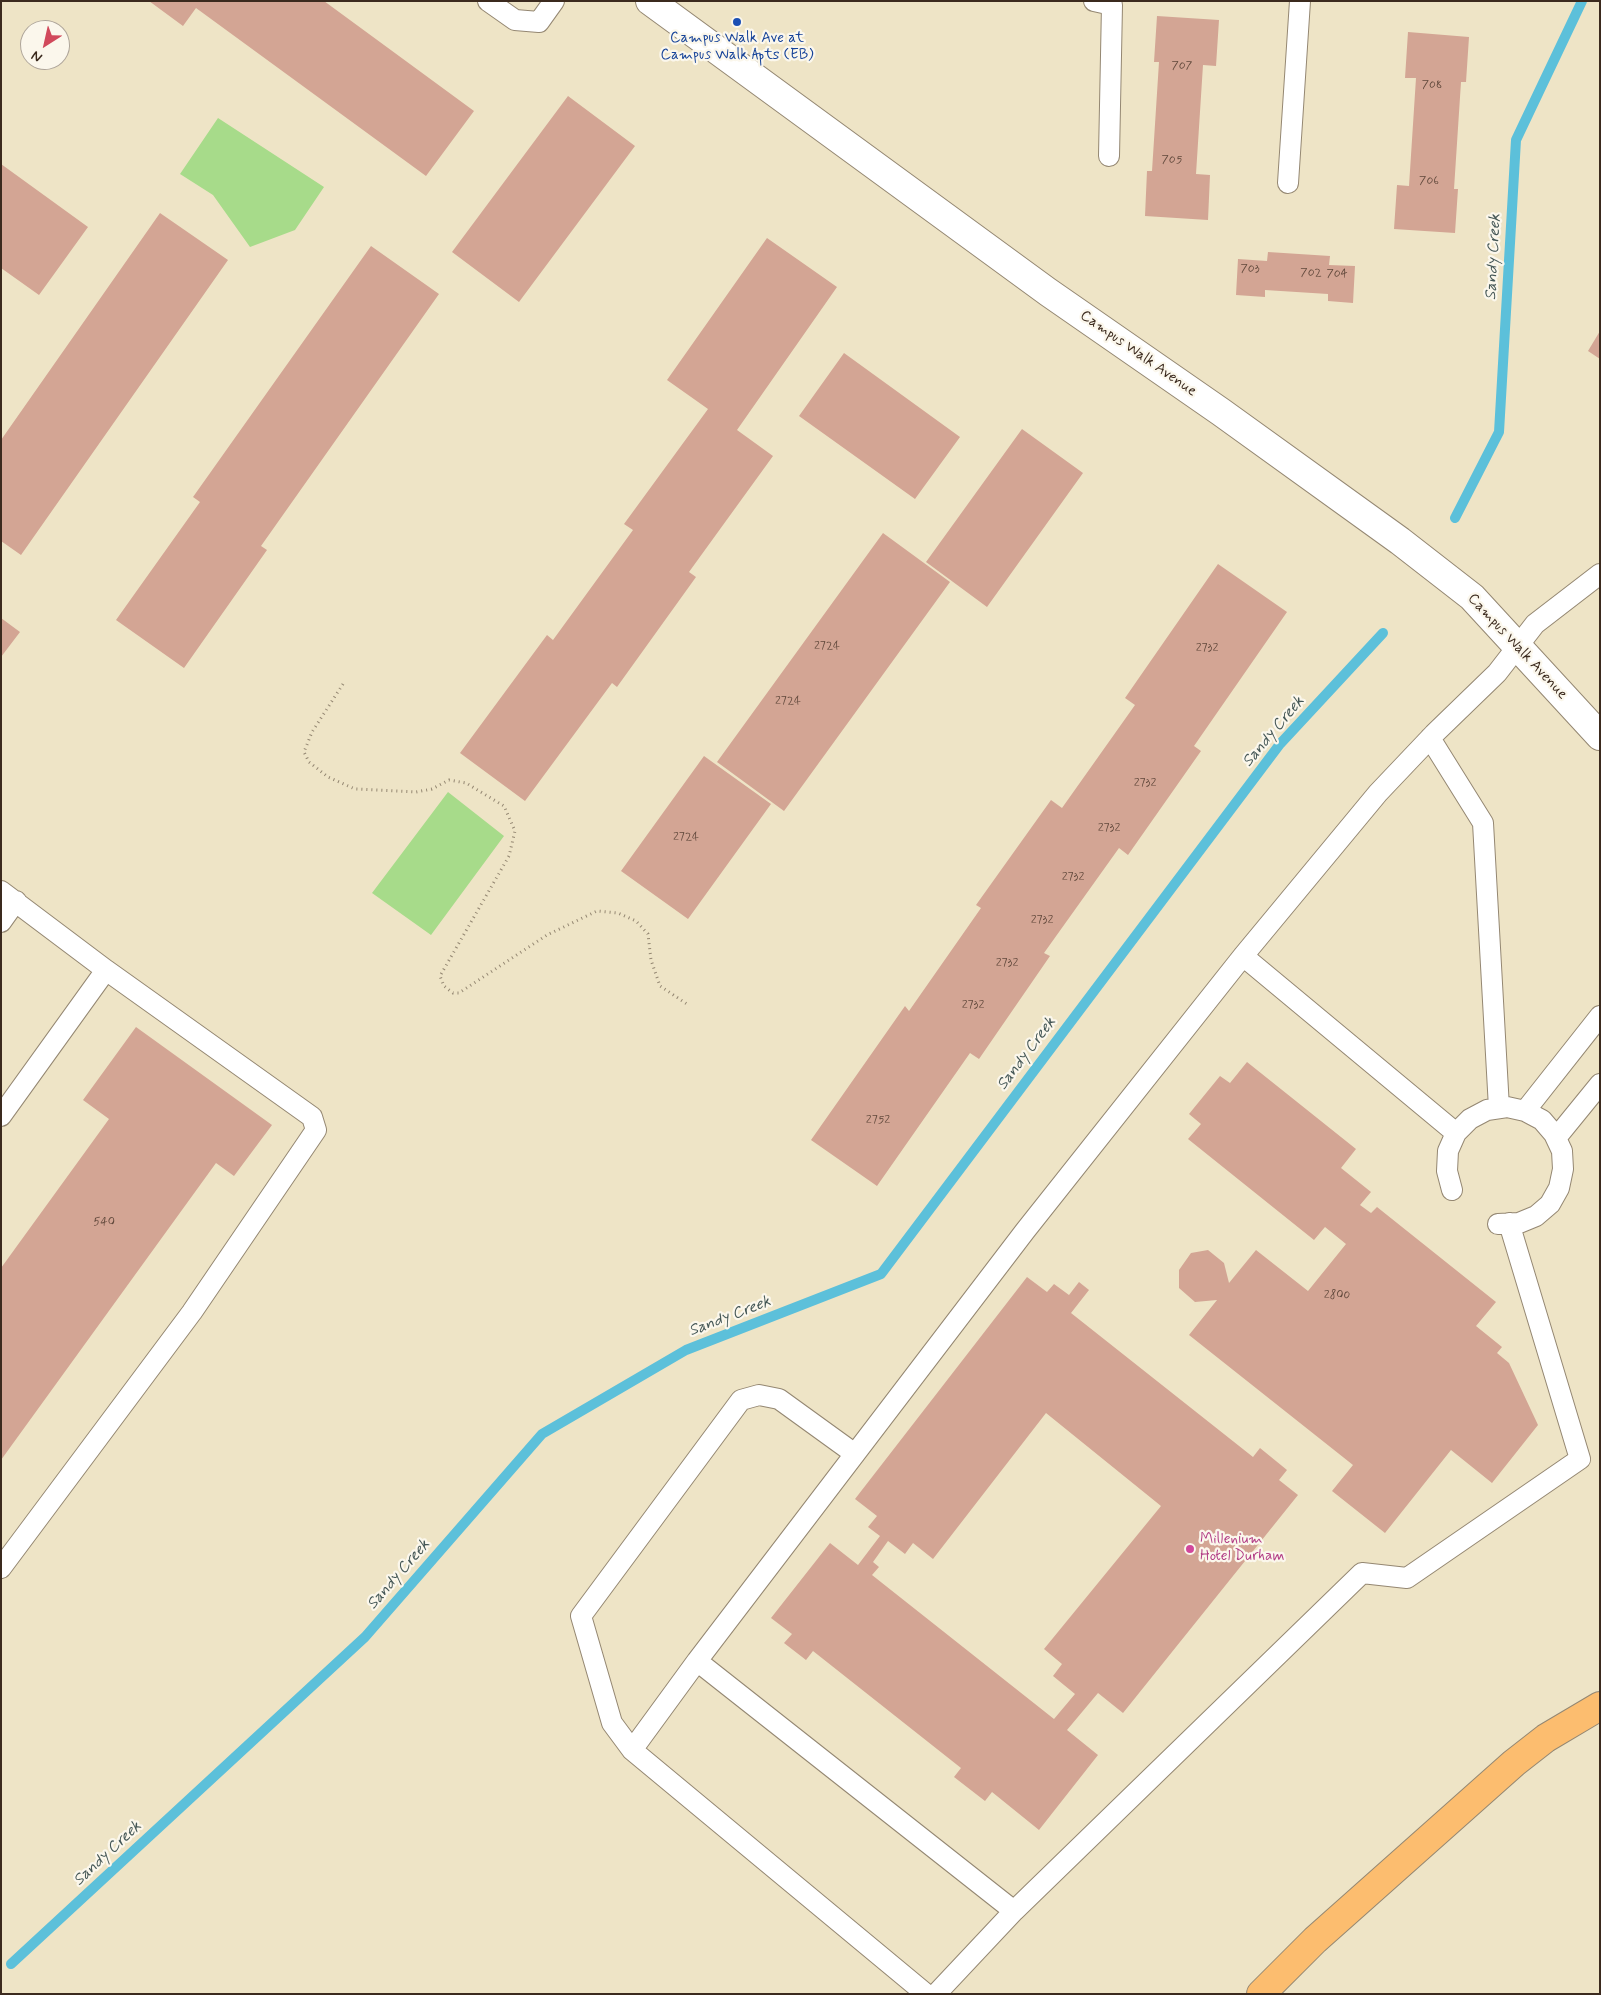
<!DOCTYPE html>
<style>
body{margin:0}
#map{position:relative;width:1601px;height:1995px;overflow:hidden;background:#eee4c6;font-family:Mynerve,sans-serif}
canvas{display:block}
.frame{position:absolute;inset:0;border:2px solid #3b2a1e;pointer-events:none}
.north{position:absolute;left:20px;top:20px;width:50px;height:50px;box-sizing:border-box;background:#fbf7ec;border:1px solid #aea59a;border-radius:50%;rotate:215deg;font-size:14px;font-weight:700;line-height:20px;text-align:center;color:#3b2a1e}
.north::after{content:'';display:block;margin:auto;width:18px;height:22px;background:#d1495b;clip-path:polygon(50% 0,100% 100%,50% 72%,0 100%)}
</style>
<div id="map">
<canvas width="1601" height="1995"></canvas>
<div class="frame"></div>
<div class="north">N</div>
</div>
<script>
const ctx = document.querySelector('canvas').getContext('2d');
ctx.lineJoin = 'round';
function paint(path, color) { ctx.fillStyle = color; ctx.fill(path, 'evenodd'); }
const shape = rows => new Path2D(rows.map(r => 'M' + r).join(''));
function stroke(path, color, width, dash) { ctx.strokeStyle = color; ctx.lineWidth = width; ctx.lineCap = dash ? 'butt' : 'round'; ctx.setLineDash(dash || []); ctx.stroke(path); }
function write(font, color, halo, rows, align = 'center') {
  ctx.font = font + ' Mynerve,sans-serif'; ctx.lineWidth = 4.5; ctx.setLineDash([]); ctx.textBaseline = 'middle'; ctx.strokeStyle = halo; ctx.fillStyle = color; for (const [text, x, y, turn = 0] of rows) {
    ctx.save(); ctx.translate(x, y); ctx.rotate((+turn || 0) * Math.PI / 180); ctx.textAlign = isNaN(turn) ? turn : align; if (halo) ctx.strokeText(text, 0, 0); ctx.fillText(text, 0, 0); ctx.restore();
  }
}
paint(shape([
 [218,118,324,187,295,230,250,247,213,195,180,174],
 [448,792,504,836,431,935,372,893]
]), '#a7db8a');
stroke(shape([
 [1455,518,1499,432,1516,140,1582,1],
 [11,1964,365,1637,542,1434,686,1350,881,1274,1280,744,1383,633]
]), '#5cc0da', 10);
paint(shape([
 [149,1,324,1,474,111,426,176,196,8,183,26],
 [1157,16,1219,20,1216,66,1203,65,1196,174,1210,175,1208,220,1145,216,1147,171,1152,171,1159,62,1154,62],
 [1408,32,1469,37,1466,82,1461,82,1454,189,1458,189,1455,233,1394,229,1397,185,1409,186,1416,78,1405,78],
 [568,96,635,146,519,302,452,252],
 [1,164,88,227,39,295,1,268],
 [160,213,228,260,21,555,1,541,1,440],
 [767,238,837,287,737,430,773,456,689,572,696,577,617,687,612,683,525,801,460,753,547,635,553,640,633,530,624,524,708,409,667,380],
 [371,246,439,294,261,546,267,550,184,668,116,620,200,502,193,497],
 [1268,252,1330,256,1329,265,1355,266,1353,303,1328,301,1328,294,1265,290,1265,297,1236,295,1238,259,1267,261],
 [1600,331,1600,359,1588,351],
 [844,353,960,437,915,499,799,416],
 [1022,429,1083,473,987,607,926,562],
 [883,533,950,582,784,811,717,762],
 [1218,564,1287,612,1194,746,1201,751,1128,855,1119,848,1044,953,1050,956,979,1059,970,1053,877,1186,811,1140,905,1006,909,1011,981,908,976,905,1051,800,1062,808,1135,705,1125,698],
 [1,618,20,632,1,657],
 [704,756,771,804,688,919,621,871],
 [136,1027,272,1125,234,1176,216,1163,1,1460,1,1268,109,1119,83,1100],
 [1247,1062,1356,1149,1341,1168,1371,1192,1360,1205,1371,1213,1377,1207,1496,1302,1476,1326,1502,1347,1497,1353,1509,1363,1538,1425,1492,1483,1451,1450,1385,1533,1332,1491,1353,1465,1189,1335,1217,1300,1195,1302,1179,1288,1179,1270,1191,1253,1208,1250,1224,1263,1229,1283,1256,1250,1308,1291,1346,1244,1325,1227,1314,1240,1188,1139,1201,1124,1189,1114,1220,1076,1230,1083],
 [1027,1277,1047,1292,1054,1284,1069,1295,1079,1282,1089,1290,1071,1313,1253,1457,1260,1448,1287,1470,1279,1480,1298,1495,1123,1713,1098,1693,1067,1730,1098,1755,1039,1830,992,1792,985,1801,954,1777,961,1768,813,1651,806,1660,784,1643,792,1634,771,1618,830,1543,858,1565,880,1536,868,1527,877,1516,855,1499],
 [1046,1413,1161,1506,1044,1649,1062,1664,1053,1676,1075,1694,1054,1719,872,1575,879,1567,873,1562,888,1541,905,1554,913,1543,933,1559]
]), '#d3a594');
const service = shape([
 [488,1,515,20,539,22,554,1],
 [1094,1,1112,5,1109,156],
 [1288,183,1300,1],
 [1430,738,1483,823,1499,1108],
 [1,891,106,970,312,1117,316,1130,192,1312,1,1568],
 [1,922,16,901],
 [1243,956,1456,1133],
 [1525,1111,1600,1016],
 [1,1116,106,970],
 [1556,1138,1600,1084],
 [1452,1190,1447,1171,1448,1151,1456,1133,1470,1119,1487,1110,1507,1107,1525,1111,1542,1120,1554,1134,1562,1151,1563,1169,1559,1188,1550,1204,1536,1216,1519,1223,1498,1224],
 [1509,1223,1580,1459,1407,1578,1362,1573,1014,1911,697,1661,1025,1231,1243,956,1378,793,1434,734,1497,673,1535,624,1600,574],
 [855,1454,779,1399,759,1395,741,1400,581,1616,612,1723,632,1750,926,1994],
 [632,1750,697,1661],
 [936,1994,1014,1911]
]);
const minor = shape([
 [650,1,1048,292,1221,412,1400,541,1472,597,1600,736]
]);
const motorway = shape([
 [1261,1994,1315,1940,1514,1763,1546,1738,1600,1706]
]);
stroke(service, '#948772', 22);
stroke(minor, '#948772', 30);
stroke(motorway, '#948772', 30);
stroke(shape([
 [343,684,312,732,304,752,309,762,328,777,355,789,416,792,432,789,449,780,466,783,504,806,515,831,509,856,440,976,444,986,453,993,459,993,547,935,597,911,618,913,636,921,648,934,651,960,660,986,687,1004]
]), '#948772', 3, [1, 4]);
stroke(service, '#fff', 20);
stroke(minor, '#fff', 28);
stroke(motorway, '#fcbd6f', 28);
for (const [x, y, r, color] of [
 [737,22,5,"#1a4fb4"],
 [1190,1549,5,"#d1479c"]
]) { const dot = new Path2D(); dot.arc(x, y, r, 0, 2 * Math.PI); ctx.fillStyle = color; ctx.fill(dot); stroke(dot, '#fbf7ec', 2); }
write('12px', '#61493c', null, [
 ["707",1182,66],
 ["708",1432,85],
 ["705",1172,160],
 ["706",1429,181],
 ["703",1250,269],
 ["702",1311,273],
 ["704",1337,274],
 ["2724",827,646],
 ["2732",1207,648],
 ["2724",788,701],
 ["2732",1145,783],
 ["2732",1109,828],
 ["2724",686,837],
 ["2732",1073,877],
 ["2732",1042,920],
 ["2732",1007,963],
 ["2732",973,1005],
 ["2752",878,1120],
 ["540",104,1222],
 ["2800",1337,1295]
]);
write('15px', '#164399', '#fbf7ec', [
 ["Campus Walk Ave at",737,39],
 ["Campus Walk Apts (EB)",737,56]
]);
write('15px', '#3b2a1e', '#fbf7ec', [
 ["Campus Walk Avenue",1138,354,35],
 ["Campus Walk Avenue",1517,647,47]
]);
write('15px', '#b23c85', '#fbf7ec', [
 ["Millenium",1200,1540],
 ["Hotel Durham",1200,1557]
], 'left');
write('italic 16px', '#455756', '#fbf7ec', [
 ["Sandy Creek",1494,257,-87],
 ["Sandy Creek",1274,732,-50],
 ["Sandy Creek",1027,1054,-53],
 ["Sandy Creek",730,1317,-21],
 ["Sandy Creek",399,1575,-49],
 ["Sandy Creek",108,1854,-43]
]);
</script>
